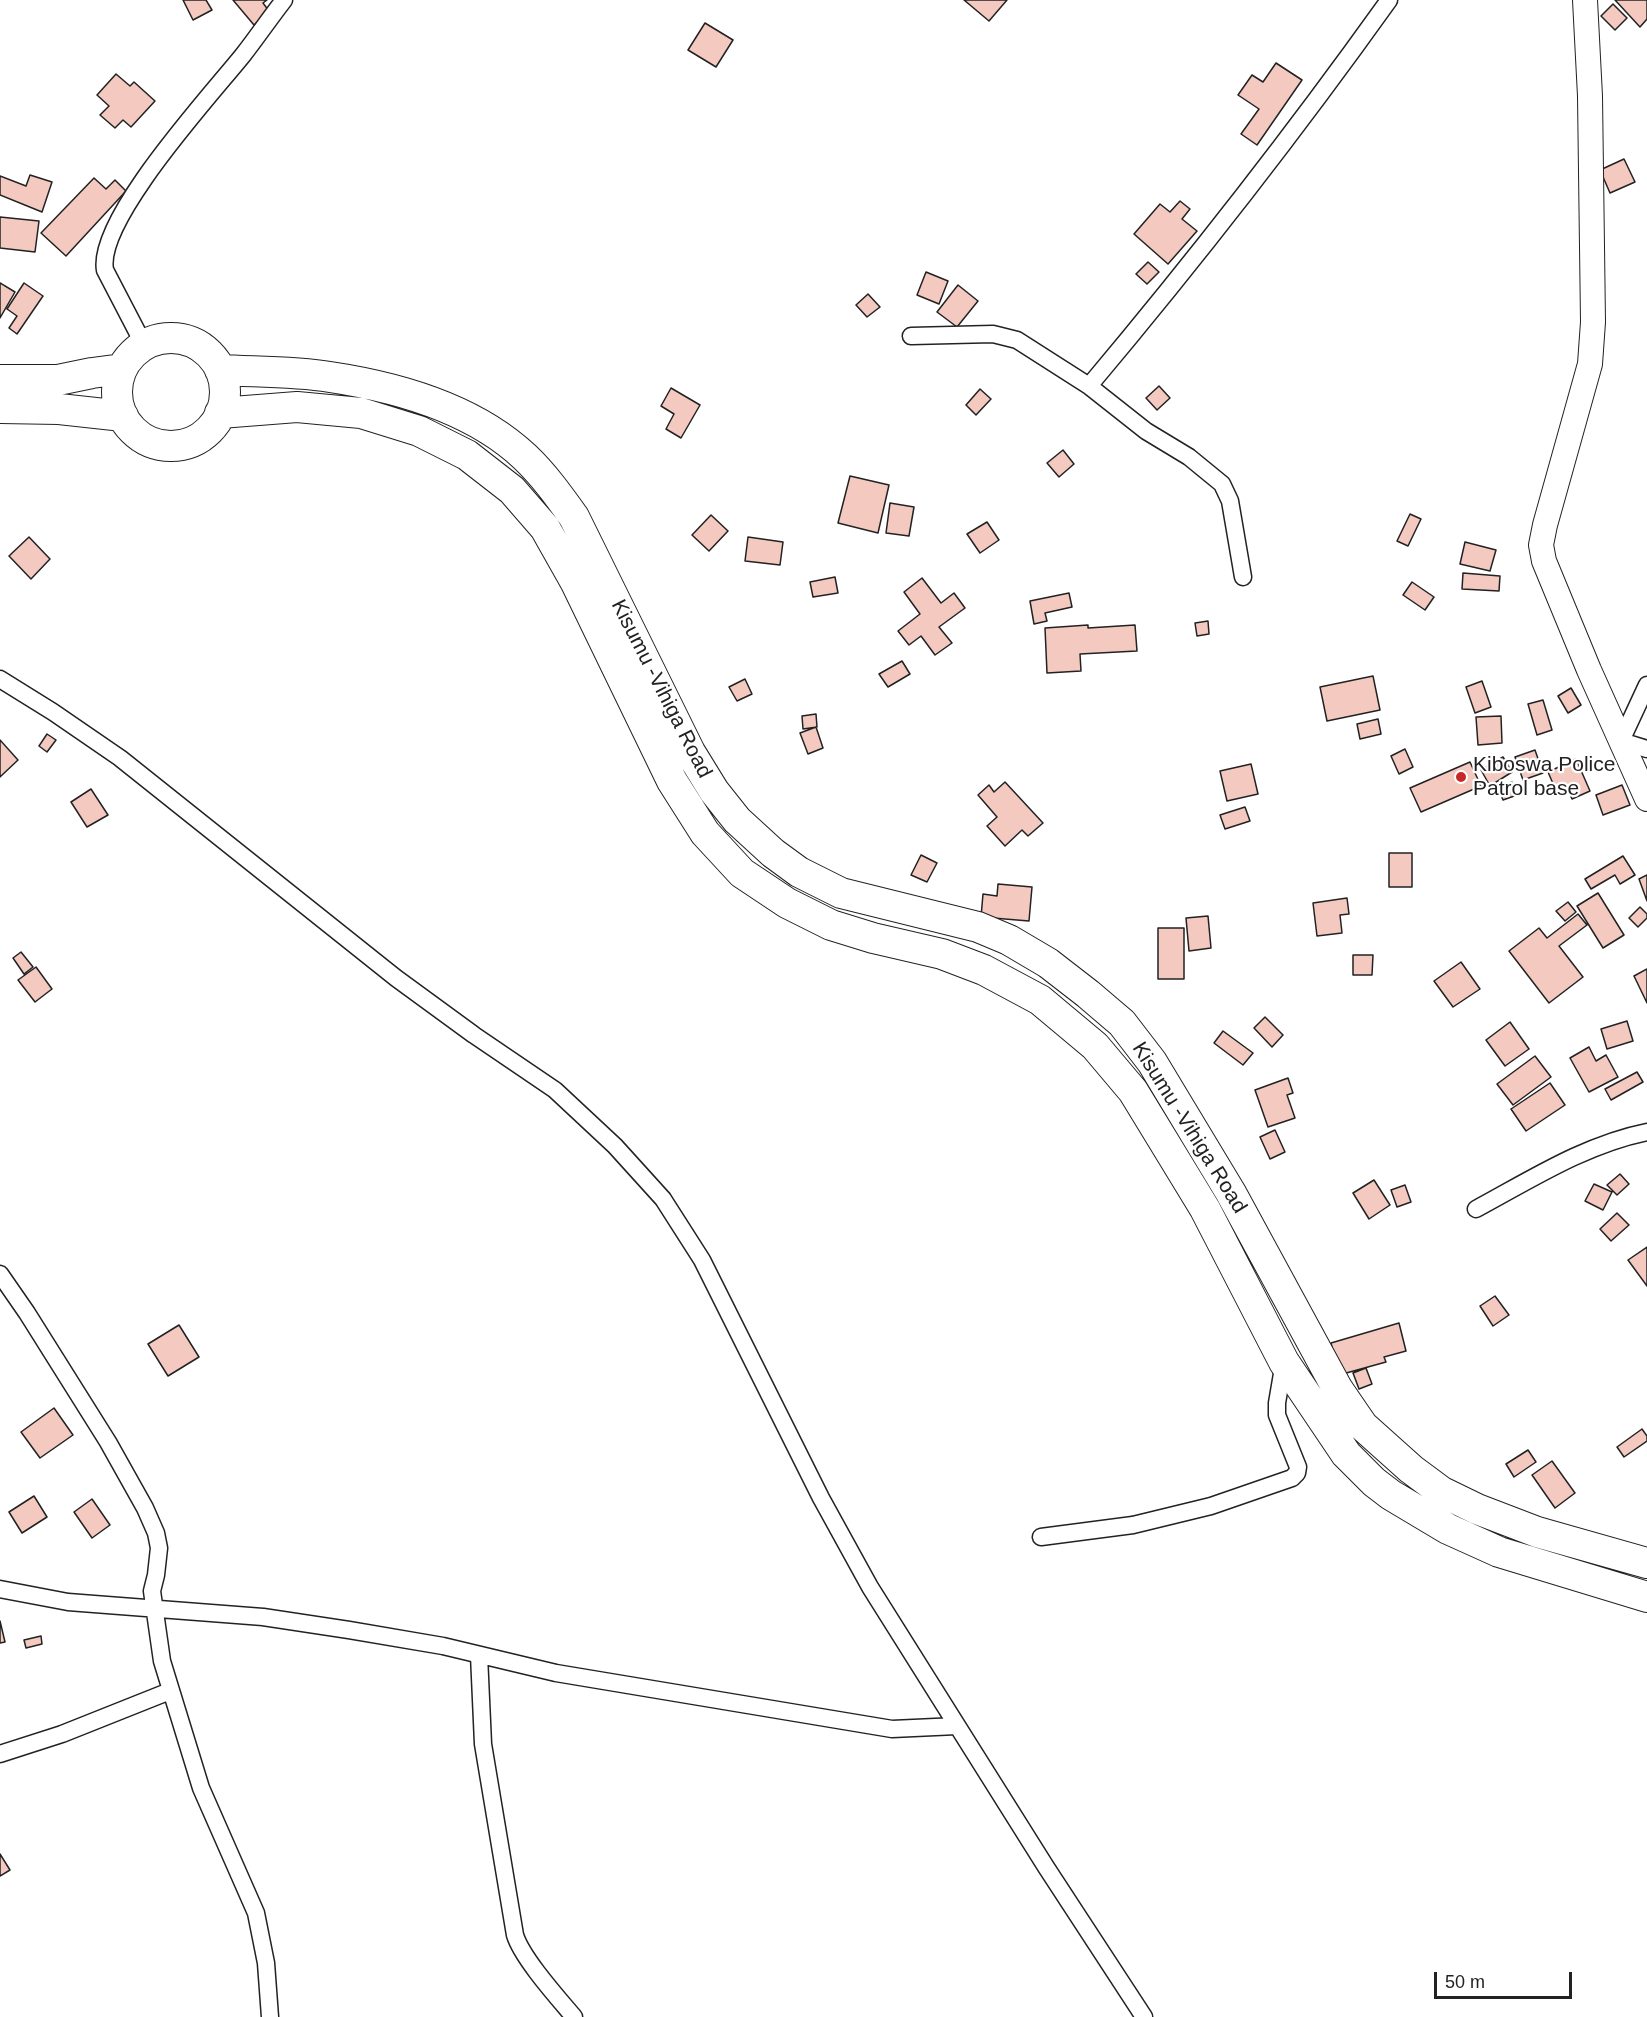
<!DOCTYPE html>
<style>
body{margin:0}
#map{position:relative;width:1647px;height:2017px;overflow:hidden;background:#fff;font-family:Arial,sans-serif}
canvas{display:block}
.scale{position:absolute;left:1434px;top:1972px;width:138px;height:27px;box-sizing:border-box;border:3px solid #222;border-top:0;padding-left:8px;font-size:18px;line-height:21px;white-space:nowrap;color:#222;-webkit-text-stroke:4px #fff;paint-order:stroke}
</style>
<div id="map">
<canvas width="1647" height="2017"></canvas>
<div class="scale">50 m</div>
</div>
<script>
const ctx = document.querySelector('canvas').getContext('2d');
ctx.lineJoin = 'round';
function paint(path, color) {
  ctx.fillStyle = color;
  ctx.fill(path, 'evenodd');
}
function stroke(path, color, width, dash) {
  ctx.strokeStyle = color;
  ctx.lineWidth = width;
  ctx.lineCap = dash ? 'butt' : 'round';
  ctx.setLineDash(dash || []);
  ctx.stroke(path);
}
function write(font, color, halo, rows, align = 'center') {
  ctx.font = font + ' Arial,sans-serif';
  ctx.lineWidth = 4.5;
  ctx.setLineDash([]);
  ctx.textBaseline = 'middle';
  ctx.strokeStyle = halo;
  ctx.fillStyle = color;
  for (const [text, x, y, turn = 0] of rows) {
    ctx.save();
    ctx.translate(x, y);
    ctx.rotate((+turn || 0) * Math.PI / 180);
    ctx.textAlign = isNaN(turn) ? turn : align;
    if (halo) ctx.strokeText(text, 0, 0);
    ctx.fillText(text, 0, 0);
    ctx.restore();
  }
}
const building = new Path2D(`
 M183 0H206L212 10 193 20Z
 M233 0H267L263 3 269 11 254 25Z
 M964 0H1007L989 21Z
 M1615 0H1647V19L1640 27Z
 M1613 4 1627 18 1615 30 1601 16Z
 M705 23 733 40 716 67 688 50Z
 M1276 63 1302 80 1257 145 1241 134 1259 109 1238 95 1252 75 1263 82Z
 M116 74 130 86 134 82 155 101 131 127 123 120 115 128 100 115 109 106 97 95Z
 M1624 159 1635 182 1610 193 1600 170Z
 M30 175 52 182 42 212 0 195V176L26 186Z
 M94 178 106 189 115 180 126 191 66 256 41 233Z
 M1180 201 1190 209 1182 219 1197 231 1168 264 1134 234 1160 204 1170 212Z
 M0 217 39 221 35 252 0 248Z
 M1148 262 1159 272 1147 284 1136 274Z
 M926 272 948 281 939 304 917 295Z
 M0 283 15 292 0 318Z
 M24 283 43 296 17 334 9 328 17 316 7 309Z
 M958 285 978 301 957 327 937 312Z
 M868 294 880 307 867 317 856 305Z
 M1159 386 1170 398 1157 410 1146 398Z
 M671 388 700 405 681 438 666 429 674 414 661 406Z
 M980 389 991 399 976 415 966 405Z
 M1063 450 1074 464 1059 477 1047 463Z
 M850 476 889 485 878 533 838 523Z
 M890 503 914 507 909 536 886 533Z
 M1410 514 1421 519 1408 546 1397 541Z
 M711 515 728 531 709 551 692 535Z
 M987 522 999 540 980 553 967 534Z
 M29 537 50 559 31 579 9 556Z
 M748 537 783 542 780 565 745 561Z
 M1465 542 1496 550 1490 571 1460 564Z
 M1463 573 1500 576 1499 591 1462 589Z
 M835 577 838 593 813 597 810 582Z
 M922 578 941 603 954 593 965 608 939 627 952 643 935 655 921 636 909 645 898 631 920 614 904 592Z
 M1412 582 1434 597 1425 610 1403 595Z
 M1069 593 1072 607 1045 613 1047 621 1034 624 1030 601Z
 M1208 621 1209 634 1197 636 1195 623Z
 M1088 625V628L1135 625 1137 651 1080 654 1081 671 1047 673 1045 628Z
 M902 661 910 674 888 687 879 674Z
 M1373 676 1380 710 1327 721 1320 687Z
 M745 679 752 694 737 701 729 687Z
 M1482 681 1491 707 1475 713 1466 687Z
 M1571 688 1581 705 1568 713 1558 696Z
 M1543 700 1552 730 1537 735 1528 704Z
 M816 714 817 727 803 729 802 716Z
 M1501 716 1502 743 1478 745 1476 717Z
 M1378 719 1381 734 1360 739 1357 724Z
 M816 727 823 748 808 754 800 733Z
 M47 734 56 740 47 752 39 746Z
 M0 740 18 760 0 777Z
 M1405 749 1413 767 1399 774 1391 756Z
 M1535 750 1543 773 1523 780 1515 757Z
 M1503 757 1512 772 1490 786 1481 770Z
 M1576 759 1590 791 1572 799 1567 788 1557 793 1548 772Z
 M1470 762 1481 786 1421 812 1410 788Z
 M1251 764 1258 794 1227 801 1220 771Z
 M1005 782 1043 823 1028 836 1022 830 1005 846 987 826 997 817 978 795 989 785 994 792Z
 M1512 782 1517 795 1503 800 1498 787Z
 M1622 785 1630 805 1603 815 1596 795Z
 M91 789 108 815 87 827 71 802Z
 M1245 807 1250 821 1225 829 1220 815Z
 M1389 853H1412V887H1389Z
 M921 855 937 863 927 882 911 875Z
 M1623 856 1635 875 1620 884 1615 875 1591 889 1585 879Z
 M1647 875V901L1639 879Z
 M998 884 1032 887 1029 921 981 917 983 894 997 896Z
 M1598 893 1624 935 1603 948 1577 906Z
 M1347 898 1349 914 1340 915 1342 933 1317 936 1313 903Z
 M1568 902 1576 912 1565 921 1556 911Z
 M1640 907 1647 914V918L1638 927 1629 918Z
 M1578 914 1587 925 1559 946 1583 977 1549 1003 1509 951 1539 928 1547 938Z
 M1208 916 1211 948 1189 951 1186 918Z
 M1158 928H1184V979H1158Z
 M21 952 33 967 24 974 13 958Z
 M1353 955H1373L1372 975H1353Z
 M1461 962 1480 989 1453 1007 1434 981Z
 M36 967 52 989 35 1002 18 980Z
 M1647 969V1003L1634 976Z
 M1265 1017 1283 1035 1272 1047 1254 1028Z
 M1627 1021 1633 1041 1607 1049 1601 1029Z
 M1510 1022 1529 1049 1505 1066 1486 1040Z
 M1223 1031 1253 1053 1243 1065 1214 1043Z
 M1589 1047 1596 1061 1606 1055 1618 1077 1589 1092 1570 1058Z
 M1535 1056 1551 1077 1513 1105 1497 1084Z
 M1637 1072 1643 1082 1611 1100 1605 1089Z
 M1288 1078 1293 1093 1287 1095 1295 1118 1268 1127 1255 1090Z
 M1550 1083 1565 1105 1526 1131 1511 1109Z
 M1275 1130 1285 1152 1270 1159 1260 1137Z
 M1620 1174 1629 1184 1617 1195 1607 1185Z
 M1374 1180 1390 1205 1369 1219 1353 1193Z
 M1594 1184 1612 1192 1603 1210 1585 1201Z
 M1405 1185 1411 1202 1397 1207 1391 1190Z
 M1617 1213 1629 1225 1611 1241 1600 1229Z
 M1647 1247V1286L1628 1260Z
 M1495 1296 1509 1315 1493 1326 1480 1306Z
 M1399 1323 1406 1351 1384 1357 1386 1362 1339 1375 1331 1343Z
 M179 1325 199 1357 168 1376 148 1344Z
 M1366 1368 1372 1384 1359 1389 1353 1373Z
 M54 1408 73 1435 40 1458 21 1432Z
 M1642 1429 1647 1436V1441L1624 1457 1617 1447Z
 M1528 1450 1536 1462 1514 1477 1506 1464Z
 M1552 1461 1575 1493 1555 1508 1532 1475Z
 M34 1496 47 1517 22 1533 9 1512Z
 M92 1499 110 1525 92 1538 74 1512Z
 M0 1621 5 1642 0 1643Z
 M41 1636 42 1644 26 1648 24 1640Z
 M0 1854 10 1870 0 1876Z`);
const street = new Path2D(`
 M911 336 993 334 1017 340 1089 386
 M144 345 105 270C96 220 210 96 243 55 257 37 270 18 284 0
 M1243 577 1230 501 1222 484 1189 457 1146 431 1089 386C1194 261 1294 133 1389 0
 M0 679 53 712 120 758 396 978 474 1035 555 1090 615 1146 663 1199 702 1260 821 1498 870 1587 1046 1867 1144 2017
 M1647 685 1621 741 1647 749
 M1476 1209C1530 1180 1586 1144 1647 1132
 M0 1274 27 1313 108 1442 145 1508 156 1533 159 1548 156 1575 152 1591 162 1661 201 1788 256 1913 266 1963 270 2017
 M1041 1537 1133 1525 1211 1506 1292 1478 1297 1473 1298 1467 1277 1415V1403L1284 1362
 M0 1589 68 1602 263 1617 349 1630 443 1646 556 1673 892 1729 957 1726
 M479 1655 483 1744 515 1935C522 1958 558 1998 574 2017
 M0 1754 62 1734 170 1691`);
const secondary = new Path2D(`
 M1585 0 1590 96 1593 322 1590 364 1545 525 1541 545 1544 561 1589 670 1647 799`);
const highway = new Path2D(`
 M117 392a54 54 0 1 1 108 0a54 54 0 1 1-108 0Z
 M220 370C256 372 294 371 330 377 397 387 474 409 525 457 544 475 559 496 574 517L690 752 714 791 737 820 773 853 799 872 841 893 978 927 1009 940 1048 963 1088 994 1122 1023 1152 1062 1231 1193 1337 1388 1363 1426 1411 1469 1442 1492 1477 1509 1537 1532 1647 1563
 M0 380H58L92 373 122 369
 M0 408 59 409 123 416
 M220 413 297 407 361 413 419 431 467 455 512 490 545 528 576 583 672 781 705 833 742 873 787 903 831 925 873 938 942 954 984 970 1040 1000 1095 1046 1133 1091 1205 1209 1284 1362 1346 1454 1374 1482 1391 1495 1448 1529 1499 1552 1647 1597`);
const markers = [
 [1461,777,6,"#c62828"]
];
const streetNames = [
 ["Kisumu -Vihiga Road",661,689,63],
 ["Kisumu -Vihiga Road",1189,1128,58]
];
const poiNames = [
 ["Kiboswa Police",1473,765],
 ["Patrol base",1473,789]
];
paint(building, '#f3c9c0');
stroke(building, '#222', 1.5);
stroke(street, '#222', 19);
stroke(secondary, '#222', 26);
stroke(highway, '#222', 32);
stroke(street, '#fff', 16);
stroke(secondary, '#fff', 24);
stroke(highway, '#fff', 30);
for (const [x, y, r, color] of markers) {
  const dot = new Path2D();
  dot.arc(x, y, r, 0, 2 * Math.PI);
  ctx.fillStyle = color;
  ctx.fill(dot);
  stroke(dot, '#fff', 2);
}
write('21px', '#222', '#fff', streetNames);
write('21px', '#222', '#fff', poiNames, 'left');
</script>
